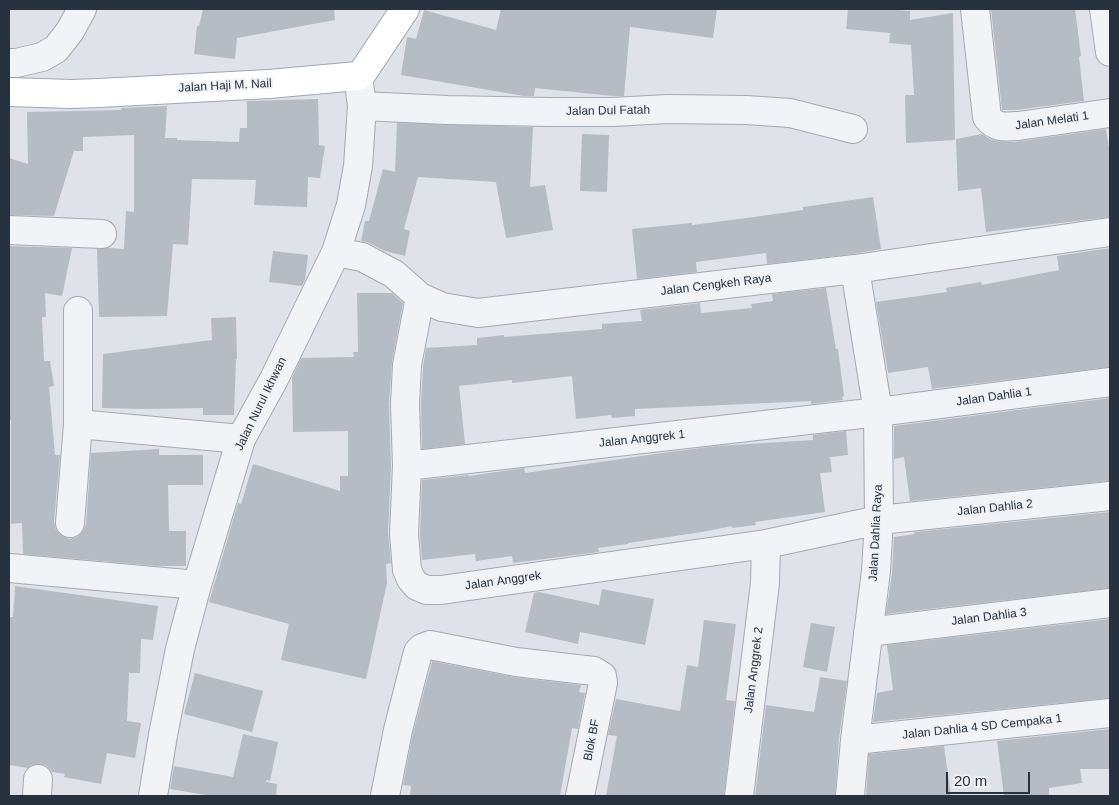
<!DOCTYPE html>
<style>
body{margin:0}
#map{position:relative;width:1119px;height:805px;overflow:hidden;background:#dfe2e8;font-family:Arial,sans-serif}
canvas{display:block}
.frame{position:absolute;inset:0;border:10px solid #28313e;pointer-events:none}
.scale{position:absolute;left:946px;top:772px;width:84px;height:22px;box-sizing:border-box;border:2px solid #28313e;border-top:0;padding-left:6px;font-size:15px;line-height:18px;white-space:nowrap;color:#28313e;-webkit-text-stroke:4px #eef1f5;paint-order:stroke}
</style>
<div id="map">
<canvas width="1119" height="805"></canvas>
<div class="frame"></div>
<div class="scale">20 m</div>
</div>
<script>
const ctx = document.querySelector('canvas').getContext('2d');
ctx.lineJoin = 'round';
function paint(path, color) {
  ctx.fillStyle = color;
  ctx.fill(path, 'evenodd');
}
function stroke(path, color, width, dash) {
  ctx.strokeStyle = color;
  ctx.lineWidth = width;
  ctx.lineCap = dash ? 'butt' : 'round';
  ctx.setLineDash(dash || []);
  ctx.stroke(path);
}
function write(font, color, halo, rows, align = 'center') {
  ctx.font = font + ' Arial,sans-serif';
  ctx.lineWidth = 4;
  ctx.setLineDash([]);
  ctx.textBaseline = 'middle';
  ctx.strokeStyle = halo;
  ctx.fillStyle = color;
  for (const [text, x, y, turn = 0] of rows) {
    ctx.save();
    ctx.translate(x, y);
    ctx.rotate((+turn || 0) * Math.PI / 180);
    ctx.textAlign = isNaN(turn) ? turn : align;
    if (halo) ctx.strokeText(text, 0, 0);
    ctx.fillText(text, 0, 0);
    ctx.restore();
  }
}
const building = new Path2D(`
 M203 9H334L335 20 237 38 235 59 194 54 197 26H199Z
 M501 9H717L713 38 630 27 624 96H613L535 88 534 96H524L401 75 407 37 416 39 424 10 496 30Z
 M848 9H882L910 11V20L953 13 955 140 906 143 905 95H914L911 45 889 43 890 33 846 29Z
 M991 9H1075L1081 56 1079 57 1084 101 1016 110H1002Z
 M318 99 319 145 325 146 320 178 308 177 307 207 254 205 256 180 192 179 188 245 173 244 167 316 99 317 97 249 108 248 124 249 126 211 134 212V135L83 137V151H74L54 216 9 215V158L28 164 27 112 121 110V108L167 106 165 138H177V140L239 142 240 128H247V101Z
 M397 123 533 127 530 187 545 185 553 230 506 238 496 182 418 177 404 229 410 231 405 256 385 251 369 243 361 241 365 221H369L383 169 395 172Z
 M1106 129 1110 154V217L986 232 981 188 958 191 956 139 982 134 990 139 996 141 1014 142Z
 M582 134 609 135 607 192 580 191Z
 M873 197 881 249 853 254 767 264 766 253 696 262 697 272 637 279 632 229 692 223V225L747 218 803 210V207Z
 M9 246 72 248 62 296 45 293 46 317H42L44 361H50L54 386 49 387 55 455H60L54 522 56 530 62 536 69 539 77 537 83 531 86 524 91 453 159 449V455H203V485H168L169 531H186V566H157L23 554 22 523 11 524V420H9Z
 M1110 248V367L932 389 928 367 888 373 876 302 947 292 946 288 981 282 982 285 1059 270 1057 256Z
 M273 251 308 255 305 280 302 286 269 282Z
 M826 288 836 349H838L844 396 842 397 843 400 811 404V401L635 409V416L612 418 611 415 576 419 572 376 512 383V380L459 386 465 444 422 449 421 404 423 367 426 348 477 345V338L504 335V337L602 329V324L642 321 640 310 700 303 701 313 752 308 751 304 773 301 772 294Z
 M357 293H392L403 303 392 362 389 403 391 466 388 533 391 563 386 564 387 583 366 679 281 660 289 624 209 602 238 503 241 504 253 464 340 491V476H348V431L293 432 292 378 301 358 354 357 353 352H358Z
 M236 317 237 359H236L234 415H203V408L144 409 102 408 103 354 212 340 211 318Z
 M1110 398V481L910 501 904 457 894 459V426Z
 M846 431 848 455 830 457 832 472 820 473 825 512 755 522 756 525 732 528V526L702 532 628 543V544L598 548 599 552 513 563 512 556 476 561 475 554 422 560 420 534 422 480 468 475 469 476 524 468 525 473 662 453 716 446 813 440V435Z
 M1110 512V588L886 614 892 573 894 537 915 534 914 532Z
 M15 586 158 606 153 640 141 639 140 673H129L127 721 141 723 135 758 107 753 101 784 64 777 65 774 52 772 47 766 39 764 31 765 28 768 9 765V617H13Z
 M602 589 654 599 645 645 580 632 578 644 525 632 534 593 539 592 599 605Z
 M1110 619V698L873 722 877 693 893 690 887 645Z
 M704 620 736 624 726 700 735 701 724 796H606L617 736 608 735 616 699 680 711 687 665 698 667Z
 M811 623 835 627 827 672 803 667Z
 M432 661 513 677 581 685 579 692 585 693 578 729 572 728 560 796H410L411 786 403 785 413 733Z
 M195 673 263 691 252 732 184 714Z
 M820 677 847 681 839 739 835 796H755L766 705 814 712Z
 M1110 729V769H1080L1082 783 1049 788V796H1004L997 741Z
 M243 734 278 742 270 781 266 780V782L277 784 276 796H212L170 789 174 766 233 777Z
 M944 746 951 796H866L869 754Z`);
const minor = new Path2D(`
 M975 9 987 117C995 128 1005 127 1018 126L1110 113
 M1104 9 1110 52
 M9 63H16L42 57 56 49 70 31 82 9
 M362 106 447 110 550 112H612L668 109 746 110 790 113 853 129
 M9 230 102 234
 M336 252 362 257 394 274 420 297 442 307 478 313 855 269 1110 232
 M420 297 407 365 405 404 407 466 404 534 407 570 411 579 417 586 427 590H441L766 544 879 520 1110 496
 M78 424 241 439
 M407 466 878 412 1110 382
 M70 523 78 424V311
 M9 568 197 585
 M868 632 1110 603
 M855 740 1110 713
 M37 796 38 779
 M153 796 163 735 180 649 197 585 241 439 274 379 336 252 351 205 358 166 362 106 358 76
 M385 796 398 730 418 652 422 648 430 645 516 662 594 671 602 676 603 683 580 796
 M739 796 765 583 766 544
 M850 796 855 740 876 571 879 520 878 412 855 269`);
const major = new Path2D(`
 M9 92 71 94 99 93 269 84 358 76 363 72 405 9`);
const streetNames = [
 ["Jalan Haji M. Nail",225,86,-3],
 ["Jalan Dul Fatah",608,111,-1],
 ["Jalan Melati 1",1052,121,-8],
 ["Jalan Cengkeh Raya",716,285,-7],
 ["Jalan Dahlia 1",994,397,-8],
 ["Jalan Nurul Ikhwan",261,404,-64],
 ["Jalan Anggrek 1",642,439,-6],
 ["Jalan Dahlia 2",995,508,-6],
 ["Jalan Dahlia Raya",876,533,-87],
 ["Jalan Anggrek",503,581,-8],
 ["Jalan Dahlia 3",989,617,-7],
 ["Jalan Anggrek 2",754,670,-83],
 ["Jalan Dahlia 4 SD Cempaka 1",982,727,-6],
 ["Blok BF",592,740,-79]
];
paint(building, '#b6bcc4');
stroke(minor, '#a4a9b2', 30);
stroke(major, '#9ea7b3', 30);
stroke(minor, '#f1f3f6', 28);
stroke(major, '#fff', 28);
write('12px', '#28313e', '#eef1f5', streetNames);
</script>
